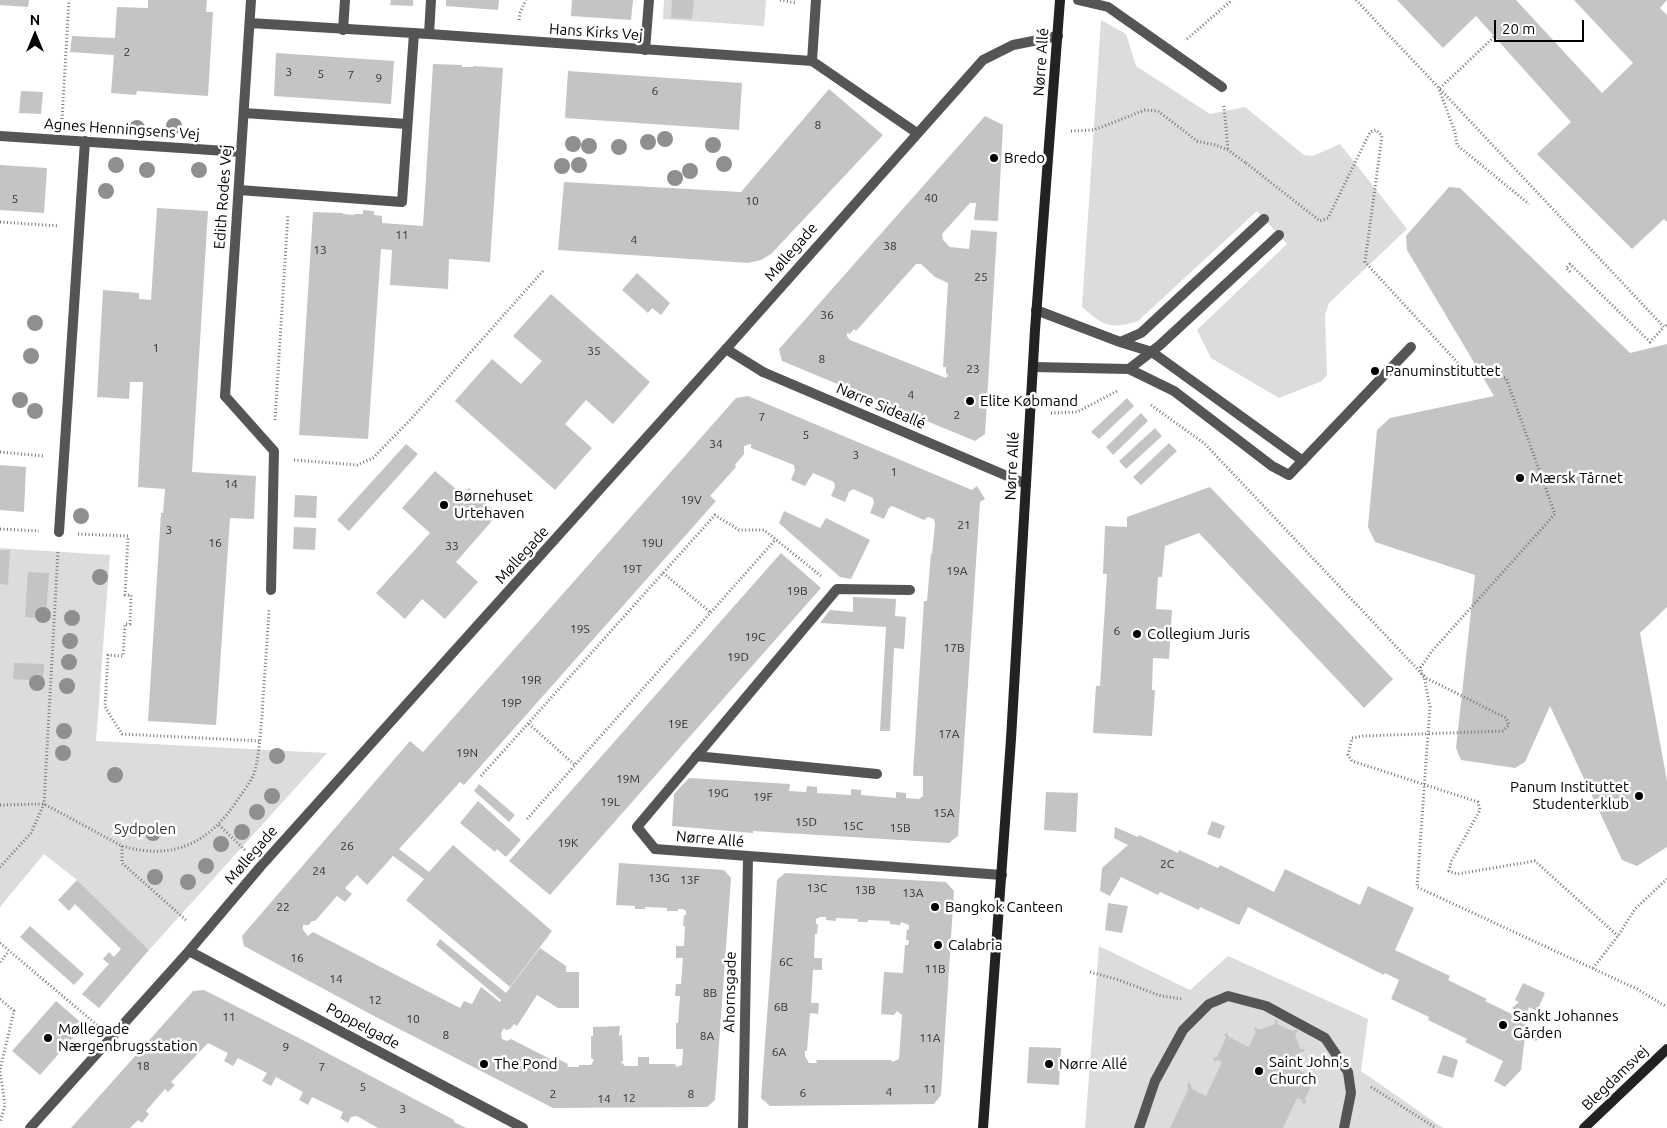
<!DOCTYPE html>
<meta charset="utf-8">
<style>
body{margin:0}
#map{position:relative;width:1667px;height:1128px;overflow:hidden;background:#fff;font-family:Ubuntu,sans-serif}
canvas{display:block}
.north{position:absolute;left:10px;top:10px;width:50px;height:50px;-webkit-text-stroke:4px #fff;paint-order:stroke;rotate:0deg;font-size:14px;font-weight:700;line-height:20px;text-align:center;color:#000}
.north::after{content:'';display:block;margin:auto;width:18px;height:22px;background:#000;clip-path:polygon(50% 0,100% 100%,50% 72%,0 100%)}
.scale{position:absolute;left:1494px;top:20px;width:90px;height:22px;box-sizing:border-box;border:2px solid #000;border-top:0;padding-left:6px;font-size:15px;line-height:18px;white-space:nowrap;color:#000;-webkit-text-stroke:4px #fff;paint-order:stroke}
</style>
<div id="map">
<canvas width="1667" height="1128"></canvas>
<div class="north">N</div>
<div class="scale">20 m</div>
</div>
<script>
const ctx = document.querySelector('canvas').getContext('2d');
ctx.lineJoin = 'round';
function paint(path, color) {
  ctx.fillStyle = color;
  ctx.fill(path, 'evenodd');
}
function stroke(path, color, width, dash) {
  ctx.strokeStyle = color;
  ctx.lineWidth = width;
  ctx.lineCap = dash ? 'butt' : 'round';
  ctx.setLineDash(dash || []);
  ctx.stroke(path);
}
function write(font, color, halo, rows, align = 'center') {
  ctx.font = font + ' Ubuntu,sans-serif';
  ctx.lineWidth = 5;
  ctx.setLineDash([]);
  ctx.textBaseline = 'middle';
  ctx.strokeStyle = halo;
  ctx.fillStyle = color;
  for (const [text, x, y, turn = 0] of rows) {
    ctx.save();
    ctx.translate(x, y);
    ctx.rotate((+turn || 0) * Math.PI / 180);
    ctx.textAlign = isNaN(turn) ? turn : align;
    if (halo) ctx.strokeText(text, 0, 0);
    ctx.fillText(text, 0, 0);
    ctx.restore();
  }
}
const green = new Path2D(`
 M664 0H766L764 26 663 19Z
 M1101 20 1126 34 1136 66 1210 114 1245 107 1304 155 1313 156 1340 144 1407 229 1329 303 1325 315 1327 375 1322 381 1279 398 1211 358 1197 330 1287 244 1257 211 1138 321C1110 330 1104 326 1082 307Z
 M0 548 110 555 96 741 327 753 149 950 77 880 44 854 0 907Z
 M1099 946 1190 990 1228 956 1368 1019 1361 1071 1443 1128H1085Z`);
const building = new Path2D(`
 M0 0H29L28 7 0 5Z
 M148 0H207L206 12H213L208 96 137 91 136 95 111 93 114 55 70 52 72 36 115 38 117 7 148 8Z
 M391 0H413V6L390 5Z
 M446 0H499L498 10 446 6Z
 M572 0H633L631 20 571 16Z
 M672 0H694L692 19 671 18Z
 M1397 0H1516L1602 93 1633 63 1574 0H1667L1660 8 1667 15V222L1664 219 1632 249 1537 154 1571 122 1476 16 1443 48Z
 M276 53 394 61 391 104 274 96Z
 M433 64 462 65V67H473V66L503 68 490 262 449 259 448 289 390 285 392 250 381 249 368 439 299 435 313 212 343 213V214L354 215V214H363V210L374 211V215L382 216V223L423 226Z
 M568 71 742 83 739 130 565 118Z
 M829 89 883 135 771 254 761 260 748 263 558 250 564 182 741 192Z
 M21 91 43 92 41 114 19 113Z
 M985 116 1003 125 998 221 974 220 976 203H970L942 234 943 240 950 247 969 249 971 230 997 232 985 434 975 441 782 361 779 349ZM916 264H921L935 277 948 283 943 367H946V373L948 375 946 378 850 340 847 336V333L850 334 854 329 856 331Z
 M0 165 47 168 44 213 0 210Z
 M1449 187 1460 188 1630 353 1667 344V607L1640 633 1667 781V847L1637 866 1622 860 1550 706 1525 762 1515 768 1461 760 1456 748 1475 575 1375 542 1368 527 1377 430 1390 418 1494 396 1407 250 1406 236Z
 M157 208 208 211 192 472 256 476 254 519 230 518 216 725 148 721 161 513H163L165 489 138 487 143 382H130L129 399 97 397 103 290 139 293V299L151 300Z
 M637 273 670 303 661 315 652 308 648 313 622 290Z
 M551 294 650 382 613 424 586 400 565 424 592 448 555 490 455 401 492 359 521 384 542 361 513 336Z
 M748 396 972 490 977 486 985 499 980 502 958 836 949 843 786 833 753 831V833L672 826 674 794 689 778 790 784 789 791 806 792 807 786 817 787V793L851 795V789L861 790V795L896 798V792L906 793V798L919 799 923 796V776H914L913 774 924 601H927L931 554H932L935 524 934 519 928 517 924 520 892 506 889 508 884 519 870 513 874 503 873 498 853 489 849 492 845 502 831 496 835 487 834 482 813 473 805 486 791 480 795 470 794 465 751 448V444L744 446V454L735 465 736 467 710 496 716 501 464 785 460 782 399 849 429 872 453 845 552 931 510 987 406 900 424 879 393 856 367 885 357 875 345 888 352 894 345 902 337 896 315 921H312L309 925H303V930L308 936 313 932 460 1008 464 1001 472 1004 481 987 500 1002 501 1000 436 945 440 939 506 993 540 948 566 966V972H579V1008H558L537 995 517 1026 514 1024 510 1029 506 1030 504 1028 501 1033 502 1039 507 1041 511 1039 556 1062 558 1059 568 1064 567 1066 569 1067H579V1065H591L594 1060 591 1058V1036H593V1027L620 1026 619 1036 622 1035 623 1061 621 1062 625 1066H638V1057H649V1064H675L677 1067 682 1065 683 1049H676V1023H678L680 996H675L676 984H681L683 958H676V946H684L685 926H683L684 915H686V911L683 909H678V911H667V908L645 907V909H635V906L616 905 619 863 724 870 731 878 715 1100 707 1107 553 1108 374 1016 244 946 242 936 410 741 423 752 736 398Z
 M1127 398 1134 406 1099 439 1091 432Z
 M1141 413 1148 421 1113 455 1106 447Z
 M1155 428 1162 436 1126 469 1119 461Z
 M1169 443 1177 451 1141 485 1133 477Z
 M406 444 418 454 349 531 337 520Z
 M0 465 26 467 24 512 0 510Z
 M435 471 463 495 469 488 498 514 456 562 478 582 445 619 422 599 405 619 376 593 430 533 402 508Z
 M1210 487 1393 679 1364 708 1199 533 1165 546 1162 577H1158L1156 609 1172 610 1169 659 1153 658 1152 690H1155L1152 736 1093 733 1096 686H1100L1107 574H1103L1105 526 1127 527V517Z
 M295 495 317 496 316 518 294 517Z
 M784 511 820 528 826 518 870 540 851 579 840 577 779 523Z
 M294 527 316 528 315 550 293 549Z
 M0 550H10L8 585 0 584Z
 M781 553 821 588 550 895 509 861Z
 M28 572 49 573 46 618 25 617Z
 M853 597 896 599 895 616 906 617 904 649 894 648 890 731H880L886 627 820 623 830 610 853 612Z
 M14 663 44 664 43 681 13 679Z
 M479 784 515 815 509 822 474 791Z
 M1046 792 1078 793 1076 832 1044 830Z
 M478 801 521 840 506 857 497 849 495 852 460 823Z
 M1212 821 1225 826 1220 839 1207 834Z
 M1115 827 1138 837 1139 835 1178 853 1179 850 1218 868 1220 865 1274 892 1285 869 1360 905 1368 886 1414 908 1395 950 1450 976 1448 980 1487 999 1485 1001 1524 1020 1522 1023 1543 1034 1536 1041 1525 1036 1521 1070 1505 1087 1494 1081 1503 1061 1465 1042 1467 1039 1428 1020 1429 1017 1391 999 1399 980 1385 973 1384 975 1248 907 1239 925 1200 907 1199 910 1160 892 1158 895 1121 877 1110 896 1100 891 1102 868 1128 845 1114 838Z
 M785 873 946 882 954 891 941 1095 934 1104 770 1106 761 1098 777 880ZM820 917H826V920L836 921V918L858 919V922H868V920L890 921V924L900 925 901 922 909 925V930L907 929 906 940H909L908 945H905L903 973 884 972 881 1014 894 1015 897 1011 902 1015 899 1059 892 1062 891 1060H816L817 1063H809L805 1056V1051H807L810 1013 818 1014 819 1003H811L813 970H822V958H814L815 934H817L818 924H816V919Z
 M77 880 149 950 99 1008 82 994 109 964 103 959 109 952 114 957 121 949 75 904 69 911 58 900Z
 M1108 903 1128 906 1122 933 1105 930Z
 M30 926 84 974 74 985 20 937Z
 M1523 983 1545 993 1537 1011 1529 1007 1526 1015 1512 1008 1519 1002 1515 1000Z
 M204 990 297 1037 454 1120V1122L466 1128H378L357 1116 351 1117 348 1123 340 1118 343 1112 312 1097 308 1105 299 1100 303 1092 276 1077 271 1086 262 1081 267 1073 238 1058 233 1066 224 1061 228 1053 208 1043 171 1082 175 1085 168 1092 165 1089 146 1111 149 1114 142 1123 138 1120 130 1128H71L193 991Z
 M56 1001 84 1025 40 1075 12 1051Z
 M1275 1020H1278L1277 1024 1293 1031 1296 1029 1298 1031 1295 1034 1300 1049H1305L1304 1052H1300L1293 1067 1313 1077 1317 1075 1318 1078 1314 1080 1305 1099 1306 1103 1303 1104 1302 1100 1297 1098 1283 1128H1170L1188 1090 1187 1084 1190 1083 1192 1089 1206 1096 1222 1062 1218 1060 1214 1061 1213 1058 1217 1057 1226 1038 1224 1034 1227 1033 1229 1037 1249 1047 1256 1032 1254 1028 1256 1027 1258 1030 1275 1024Z
 M1029 1047 1061 1048 1059 1085 1027 1083Z
 M1443 1055 1458 1060 1453 1078 1437 1073Z`);
const path = new Path2D(`
 M780 0 796 3
 M1356 0 1664 327 1667 325
 M519 20 520 13 526 0
 M1494 37 1439 89 1455 132 1457 145 1529 204
 M1187 39 1232 0
 M1224 106 1228 150
 M62 119 69 0
 M1071 131 1094 130 1145 110 1158 111 1197 141 1215 145 1228 150 1246 163
 M0 222 59 226
 M1570 272 1566 268 1570 264 1650 342 1664 327
 M1151 405 1205 444 1424 676 1430 707 1417 887 1637 989 1667 1007
 M1051 413 1077 412 1119 390
 M275 420 288 214
 M0 452 44 456
 M294 460 357 465 373 458 411 419 543 271
 M0 529 39 531
 M78 534 128 536 125 595H131L130 624H125L123 656 108 655 105 707 122 734 260 741
 M663 573 710 612
 M529 724 575 765
 M481 776 715 515 739 530H764L821 576
 M0 805 44 804 122 846C173 861 210 843 238 799 243 792 249 784 253 776 259 762 260 733 262 716 264 681 267 645 269 610
 M527 819 776 539
 M219 825 246 851
 M122 846V863L187 921
 M0 867 31 833 44 804 58 551
 M0 943 97 1025
 M0 962 9 951
 M1593 968 1618 936 1635 909 1667 879
 M1090 972 1119 980 1161 996 1183 999
 M0 999 14 1011 0 1070 5 1105 0 1123
 M1371 1087 1436 1128`);
const lane = new Path2D(`
 M1078 0 1108 7 1222 87
 M343 30 345 0
 M429 34 431 0
 M645 50 649 0
 M244 113 407 124
 M0 136 241 152
 M239 190 402 202 414 33
 M1036 310 1120 342 1141 333 1264 219
 M1120 342 1152 352 1303 461
 M726 349 763 372
 M1033 367 1129 369 1160 345 1279 235
 M1129 369 1174 391 1272 466 1289 475 1411 347
 M225 396 274 451 271 590
 M59 532 85 141
 M696 756 877 774
 M655 849 637 827 837 589 910 590
 M1139 1128 1155 1081 1183 1030 1209 1004 1228 996 1266 1006 1325 1038 1348 1072 1351 1093 1344 1128`);
const street = new Path2D(`
 M250 23 429 34 812 61 917 133
 M812 61 816 0
 M763 372 1026 484
 M225 396 251 0
 M655 849 1002 875
 M189 951 523 1128
 M30 1128 189 951 261 866 726 349 983 60 1013 45 1058 36
 M743 1128 748 857`);
const secondary = new Path2D(`
 M983 1128 1011 739 1035 330 1060 0
 M1584 1128 1667 1049`);
const pathBridge = new Path2D(`
 M1246 163 1320 221 1328 218 1370 132 1376 130 1382 136 1365 262 1468 374 1506 378 1555 514 1432 651 1421 667 1422 676 1506 718 1509 725 1503 731 1363 736 1352 738 1348 755 1352 761 1478 802 1480 810 1451 862 1449 871 1457 874 1535 861 1618 936`);
const trees = [
 [174,126],
 [137,128],
 [665,139],
 [648,142],
 [573,144],
 [713,145],
 [589,146],
 [619,147],
 [724,164],
 [116,165],
 [579,165],
 [562,166],
 [147,170],
 [199,170],
 [690,171],
 [675,178],
 [106,191],
 [35,323],
 [31,356],
 [20,400],
 [35,411],
 [81,516],
 [100,577],
 [43,615],
 [72,618],
 [70,641],
 [69,662],
 [37,683],
 [67,686],
 [64,731],
 [63,753],
 [277,756],
 [115,775],
 [272,796],
 [257,812],
 [242,832],
 [153,833],
 [221,844],
 [206,866],
 [155,877],
 [188,882]
];
const markers = [
 [994,158,5,"#000"],
 [1375,371,5,"#000"],
 [970,401,5,"#000"],
 [1520,478,5,"#000"],
 [444,505,5,"#000"],
 [1137,634,5,"#000"],
 [1639,796,5,"#000"],
 [935,907,5,"#000"],
 [938,945,5,"#000"],
 [1503,1025,5,"#000"],
 [48,1038,5,"#000"],
 [484,1064,5,"#000"],
 [1049,1064,5,"#000"],
 [1259,1071,5,"#000"]
];
const numberNames = [
 ["2",127,52],
 ["3",289,72],
 ["5",321,74],
 ["7",351,75],
 ["9",379,78],
 ["6",655,91],
 ["8",818,125],
 ["40",931,198],
 ["5",15,199],
 ["10",752,201],
 ["11",402,235],
 ["4",634,240],
 ["38",890,246],
 ["13",320,250],
 ["25",981,277],
 ["36",827,315],
 ["1",156,348],
 ["35",594,351],
 ["8",822,359],
 ["23",973,369],
 ["4",911,395],
 ["2",957,415],
 ["7",762,417],
 ["5",806,435],
 ["34",716,444],
 ["3",856,455],
 ["1",894,472],
 ["14",231,484],
 ["19V",691,500],
 ["21",964,525],
 ["3",169,530],
 ["16",215,543],
 ["19U",652,543],
 ["33",452,546],
 ["19T",632,569],
 ["19A",957,571],
 ["19B",797,591],
 ["19S",580,629],
 ["6",1117,631],
 ["19C",755,637],
 ["17B",954,648],
 ["19D",738,657],
 ["19R",531,680],
 ["19P",511,703],
 ["19E",678,724],
 ["17A",949,734],
 ["19N",467,753],
 ["19M",628,779],
 ["19G",718,793],
 ["19F",763,797],
 ["19L",610,802],
 ["15A",944,813],
 ["15D",806,822],
 ["15C",853,826],
 ["15B",900,828],
 ["19K",568,843],
 ["26",347,846],
 ["2C",1167,864],
 ["24",319,871],
 ["13G",659,878],
 ["13F",690,880],
 ["13C",817,888],
 ["13B",865,890],
 ["13A",913,893],
 ["22",283,907],
 ["16",297,958],
 ["6C",786,962],
 ["11B",935,969],
 ["14",336,979],
 ["8B",710,993],
 ["12",375,1000],
 ["6B",781,1007],
 ["11",229,1017],
 ["10",413,1019],
 ["8",446,1035],
 ["8A",707,1036],
 ["11A",930,1038],
 ["9",286,1047],
 ["6A",779,1052],
 ["18",143,1066],
 ["7",322,1067],
 ["5",363,1087],
 ["11",930,1089],
 ["4",889,1092],
 ["6",803,1093],
 ["2",553,1094],
 ["8",691,1094],
 ["12",629,1098],
 ["14",604,1099],
 ["3",403,1109]
];
const streetNames = [
 ["Hans Kirks Vej",596,32,4],
 ["Nørre Allé",1041,62,-86],
 ["Agnes Henningsens Vej",122,129,4],
 ["Edith Rodes Vej",223,197,-86],
 ["Møllegade",791,252,-49],
 ["Nørre Sideallé",881,406,23],
 ["Nørre Allé",1012,466,-87],
 ["Møllegade",522,555,-48],
 ["Nørre Allé",710,839,5],
 ["Møllegade",251,855,-49],
 ["Ahornsgade",730,992,-89],
 ["Poppelgade",363,1026,28],
 ["Blegdamsvej",1615,1078,-44]
];
const poiNames = [
 ["Bredo",1004,158],
 ["Panuminstituttet",1385,371],
 ["Elite Købmand",980,401],
 ["Mærsk Tårnet",1530,478],
 ["Børnehuset",454,496],
 ["Urtehaven",454,513],
 ["Collegium Juris",1147,634],
 ["Panum Instituttet",1629,787,"right"],
 ["Studenterklub",1629,804,"right"],
 ["Bangkok Canteen",945,907],
 ["Calabria",948,945],
 ["Sankt Johannes",1513,1016],
 ["Gården",1513,1033],
 ["Møllegade",58,1029],
 ["Nærgenbrugsstation",58,1046],
 ["Saint John's",1269,1062],
 ["Church",1269,1079],
 ["The Pond",494,1064],
 ["Nørre Allé",1059,1064]
];
const parkNames = [
 ["Sydpolen",145,829]
];
paint(green, '#dcdcdc');
paint(building, '#c4c4c4');
stroke(path, '#777', 3, [1, 2.5]);
stroke(lane, '#555', 10);
stroke(street, '#555', 10);
stroke(secondary, '#222', 10);
stroke(pathBridge, '#777', 3, [1, 2.5]);
ctx.fillStyle = '#8f8f8f';
for (const [x, y] of trees) {
  ctx.beginPath();
  ctx.arc(x, y, 8, 0, 2 * Math.PI);
  ctx.fill();
}
for (const [x, y, r, color] of markers) {
  const dot = new Path2D();
  dot.arc(x, y, r, 0, 2 * Math.PI);
  ctx.fillStyle = color;
  ctx.fill(dot);
  stroke(dot, '#fff', 2);
}
write('12px', '#313131', null, numberNames);
write('15px', '#000', '#fff', streetNames);
write('15px', '#000', '#fff', poiNames, 'left');
write('15px', '#333', '#fff', parkNames);
</script>
